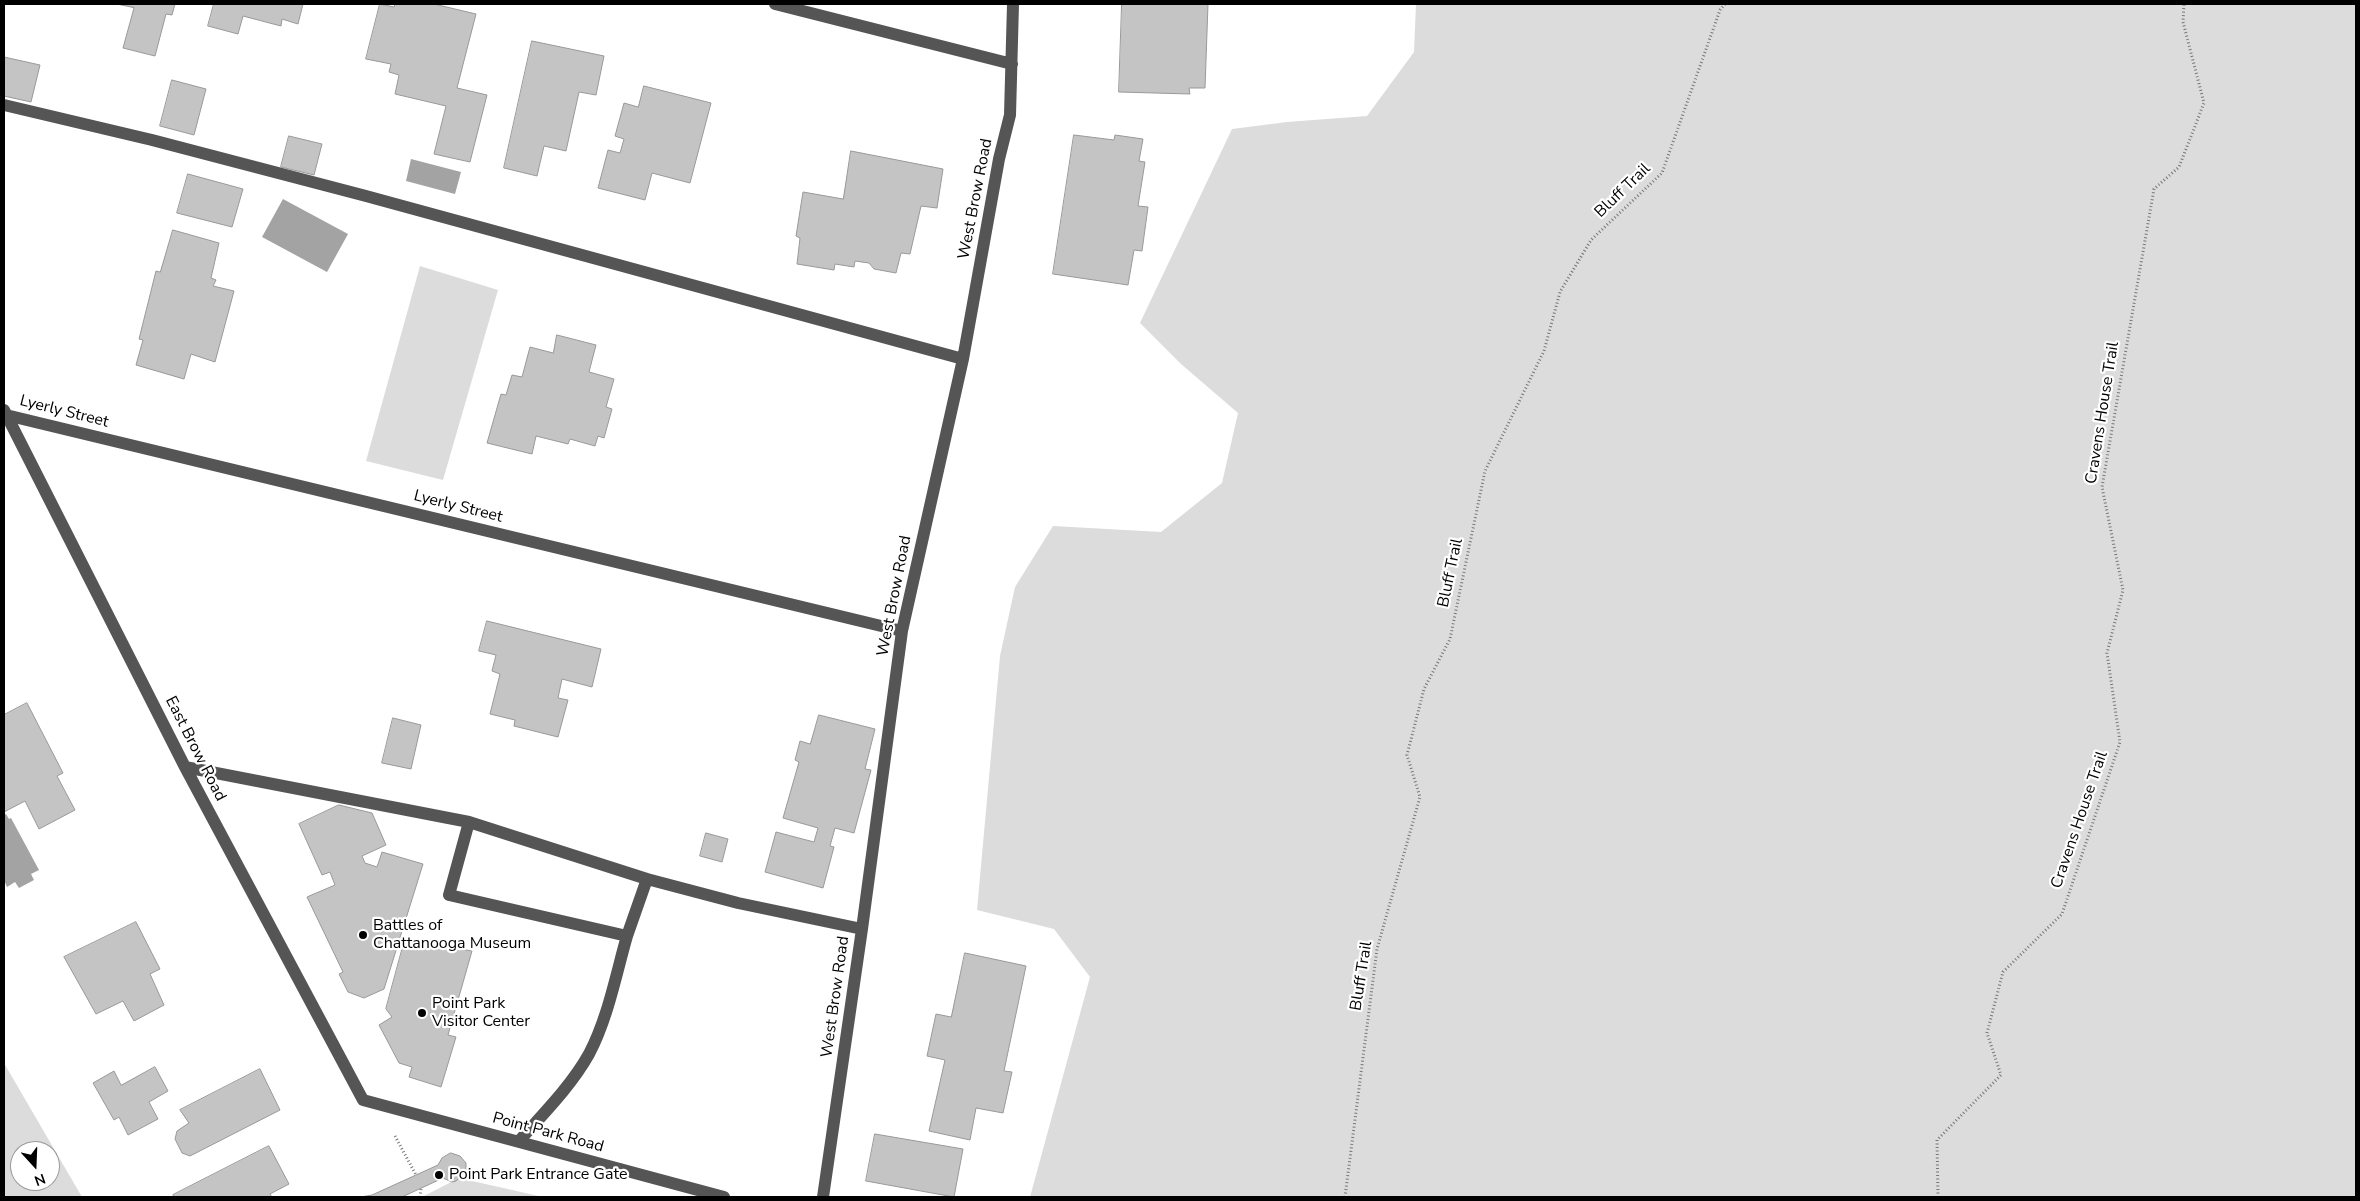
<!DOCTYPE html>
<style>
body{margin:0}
#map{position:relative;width:2360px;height:1201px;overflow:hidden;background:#fff;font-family:"Nunito Sans",sans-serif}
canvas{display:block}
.frame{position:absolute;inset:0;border:5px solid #000;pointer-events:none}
.north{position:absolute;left:10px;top:1141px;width:50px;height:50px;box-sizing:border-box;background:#fff;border:1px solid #999;border-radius:50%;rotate:160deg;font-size:14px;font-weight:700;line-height:20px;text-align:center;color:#000}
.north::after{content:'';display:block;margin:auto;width:18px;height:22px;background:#000;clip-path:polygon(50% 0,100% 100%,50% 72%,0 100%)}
</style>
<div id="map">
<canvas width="2360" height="1201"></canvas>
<div class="frame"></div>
<div class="north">N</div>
</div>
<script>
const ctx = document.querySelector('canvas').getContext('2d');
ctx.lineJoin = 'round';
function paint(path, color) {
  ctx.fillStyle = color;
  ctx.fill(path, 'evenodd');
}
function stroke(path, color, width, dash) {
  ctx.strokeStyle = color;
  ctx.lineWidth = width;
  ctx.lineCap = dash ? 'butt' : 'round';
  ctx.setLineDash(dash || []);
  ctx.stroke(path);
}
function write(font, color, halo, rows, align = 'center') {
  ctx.font = font + ' "Nunito Sans",sans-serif';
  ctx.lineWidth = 4.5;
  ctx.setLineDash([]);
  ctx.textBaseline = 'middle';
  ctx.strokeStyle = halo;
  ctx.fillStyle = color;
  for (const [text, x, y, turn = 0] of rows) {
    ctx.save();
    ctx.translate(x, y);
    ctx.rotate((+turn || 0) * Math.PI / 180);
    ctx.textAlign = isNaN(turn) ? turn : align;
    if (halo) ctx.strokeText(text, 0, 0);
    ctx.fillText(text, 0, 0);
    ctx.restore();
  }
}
const green = new Path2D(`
 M1416 4H2356V1197H1030L1090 977 1054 929 977 910 1000 656 1015 587 1053 526 1161 532 1222 483 1238 413 1181 364 1140 323 1232 129 1287 122 1367 116 1414 52Z
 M420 266 498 290 443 480 366 461Z
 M4 1063 82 1197H4ZM20 1151H50V1181H20Z
 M459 1178 543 1197H422Z`);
const water = new Path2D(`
 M411 159 461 172 455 194 406 181Z
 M283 199 348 234 327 272 262 237Z
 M6 814 9 819 11 818 39 870 31 874 34 880 19 888 15 882 7 887 4 880V815Z`);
const building = new Path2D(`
 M117 4H175L172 15 166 14 155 56 123 48 134 8Z
 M214 4H303L298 24 282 19 281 26 243 16 238 34 208 26Z
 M380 4 394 7 395 4H434L476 14 457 88 487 95 470 162 434 154 446 106 395 94 399 75 389 72 391 64 366 59Z
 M1122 4H1208L1205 88H1189L1190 94 1119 92Z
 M532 41 604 56 596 95 579 92 566 151 544 146 537 176 504 168Z
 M4 57 40 65 31 102 4 96Z
 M172 80 206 89 194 135 160 126Z
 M644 86 711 103 690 183 652 173 645 200 598 188 608 150 620 153 624 139 615 136 624 103 638 107Z
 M1074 135 1114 140 1115 135 1143 139 1139 161 1145 162 1138 206 1148 207 1142 251 1134 250 1128 285 1053 274Z
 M289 136 322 144 314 175 281 167Z
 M851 151 943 169 937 208 921 206 910 254 901 253 896 273 874 269 869 263 855 261 854 267 835 264 834 270 797 264 800 238 796 236 803 192 843 199Z
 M188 174 243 189 232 227 177 213Z
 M173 230 219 243 211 278 216 280 213 286 234 291 215 362 191 354 184 379 136 365 143 340 139 339 156 271 160 272Z
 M557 335 596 345 589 372 614 379 606 407 612 409 604 438 598 436 595 446 570 439 568 444 536 436 532 454 487 443 501 394 506 395 512 375 522 377 530 347 553 353Z
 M487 621 601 649 592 687 562 679 558 698 568 700 558 737 514 726 515 720 490 714 500 674 492 671 496 655 479 651Z
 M27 703 63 773 57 776 75 810 39 829 25 801 4 812V715Z
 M819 715 875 729 865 769 871 770 854 833 835 828 830 846 834 847 823 888 765 872 776 832 814 842 818 828 783 818 799 762 795 760 800 741 810 744Z
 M393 718 421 725 411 769 382 763Z
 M339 805 372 813 386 845 362 856 365 863 377 867 382 852 423 864 384 989 364 998 348 992 339 974 343 972 307 897 335 885 330 872 322 875 299 824Z
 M706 833 728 839 722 862 700 856Z
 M136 922 160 969 150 974 164 1005 134 1021 123 1001 96 1014 64 957Z
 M405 939 472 951 448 1035 456 1037 441 1087 409 1077 412 1067 399 1063 379 1025 392 1017 386 1009Z
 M965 953 1026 966 1004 1071 1012 1072 1003 1113 976 1108 970 1140 929 1131 945 1060 927 1056 936 1014 951 1017Z
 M155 1067 168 1091 149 1102 158 1119 128 1135 119 1117 114 1120 93 1083 114 1071 121 1085Z
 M260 1069 280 1110 190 1156 182 1153 175 1139 177 1131 189 1123 180 1110Z
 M875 1134 963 1149 954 1197 866 1181Z
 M269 1146 289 1184 270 1194 272 1197H174L173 1195Z
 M451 1153 460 1156 466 1163V1172L456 1181 452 1182 443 1178 402 1197H361L372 1195 438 1165 442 1158Z`);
const path = new Path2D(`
 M395 1136 416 1175
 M420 1197 421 1189
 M1345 1197 1377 949 1420 797 1407 755 1424 689 1450 639 1485 471 1544 351 1560 292 1591 240 1662 173 1720 10 1725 4
 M1938 1197 1937 1140 2001 1075 1987 1033 2003 972 2062 914 2120 742 2107 653 2123 590 2102 487 2154 189 2179 167 2204 103 2183 22 2184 4`);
const minor = new Path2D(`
 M775 4 1012 64
 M4 105 152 140 366 196 963 359
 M4 410 185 767 363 1100 724 1197
 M6 415 902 631
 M185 767 469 822 647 879 738 903 862 929
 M469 822 449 895 627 936 647 879
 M519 1141C544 1113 571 1086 589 1054 608 1018 616 974 627 936
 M823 1197 862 929 902 631 963 359 999 159 1010 115 1013 4`);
const markers = [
 [363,935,5,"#000"],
 [422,1013,5,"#000"],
 [439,1175,5,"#000"]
];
const streetNames = [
 ["Bluff Trail",1623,191,-44],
 ["West Brow Road",976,199,-79],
 ["Lyerly Street",64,412,14],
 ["Cravens House Trail",2103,413,-81],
 ["Lyerly Street",458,507,14],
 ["Bluff Trail",1451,573,-78],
 ["West Brow Road",895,596,-79],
 ["East Brow Road",195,749,63],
 ["Cravens House Trail",2080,820,-71],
 ["Bluff Trail",1362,976,-81],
 ["West Brow Road",836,997,-82],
 ["Point Park Road",548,1133,15]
];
const poiNames = [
 ["Battles of",373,926],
 ["Chattanooga Museum",373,944],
 ["Point Park",432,1004],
 ["Visitor Center",432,1022],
 ["Point Park Entrance Gate",449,1175]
];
paint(green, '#dcdcdc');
paint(water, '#a3a3a3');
paint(building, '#c4c4c4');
stroke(building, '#999', 1);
stroke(path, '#777', 3, [1, 2.5]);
stroke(minor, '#555', 12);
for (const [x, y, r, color] of markers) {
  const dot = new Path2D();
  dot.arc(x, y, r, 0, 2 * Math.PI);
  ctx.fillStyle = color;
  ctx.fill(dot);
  stroke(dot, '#fff', 2);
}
write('16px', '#000', '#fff', streetNames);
write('16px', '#000', '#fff', poiNames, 'left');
</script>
